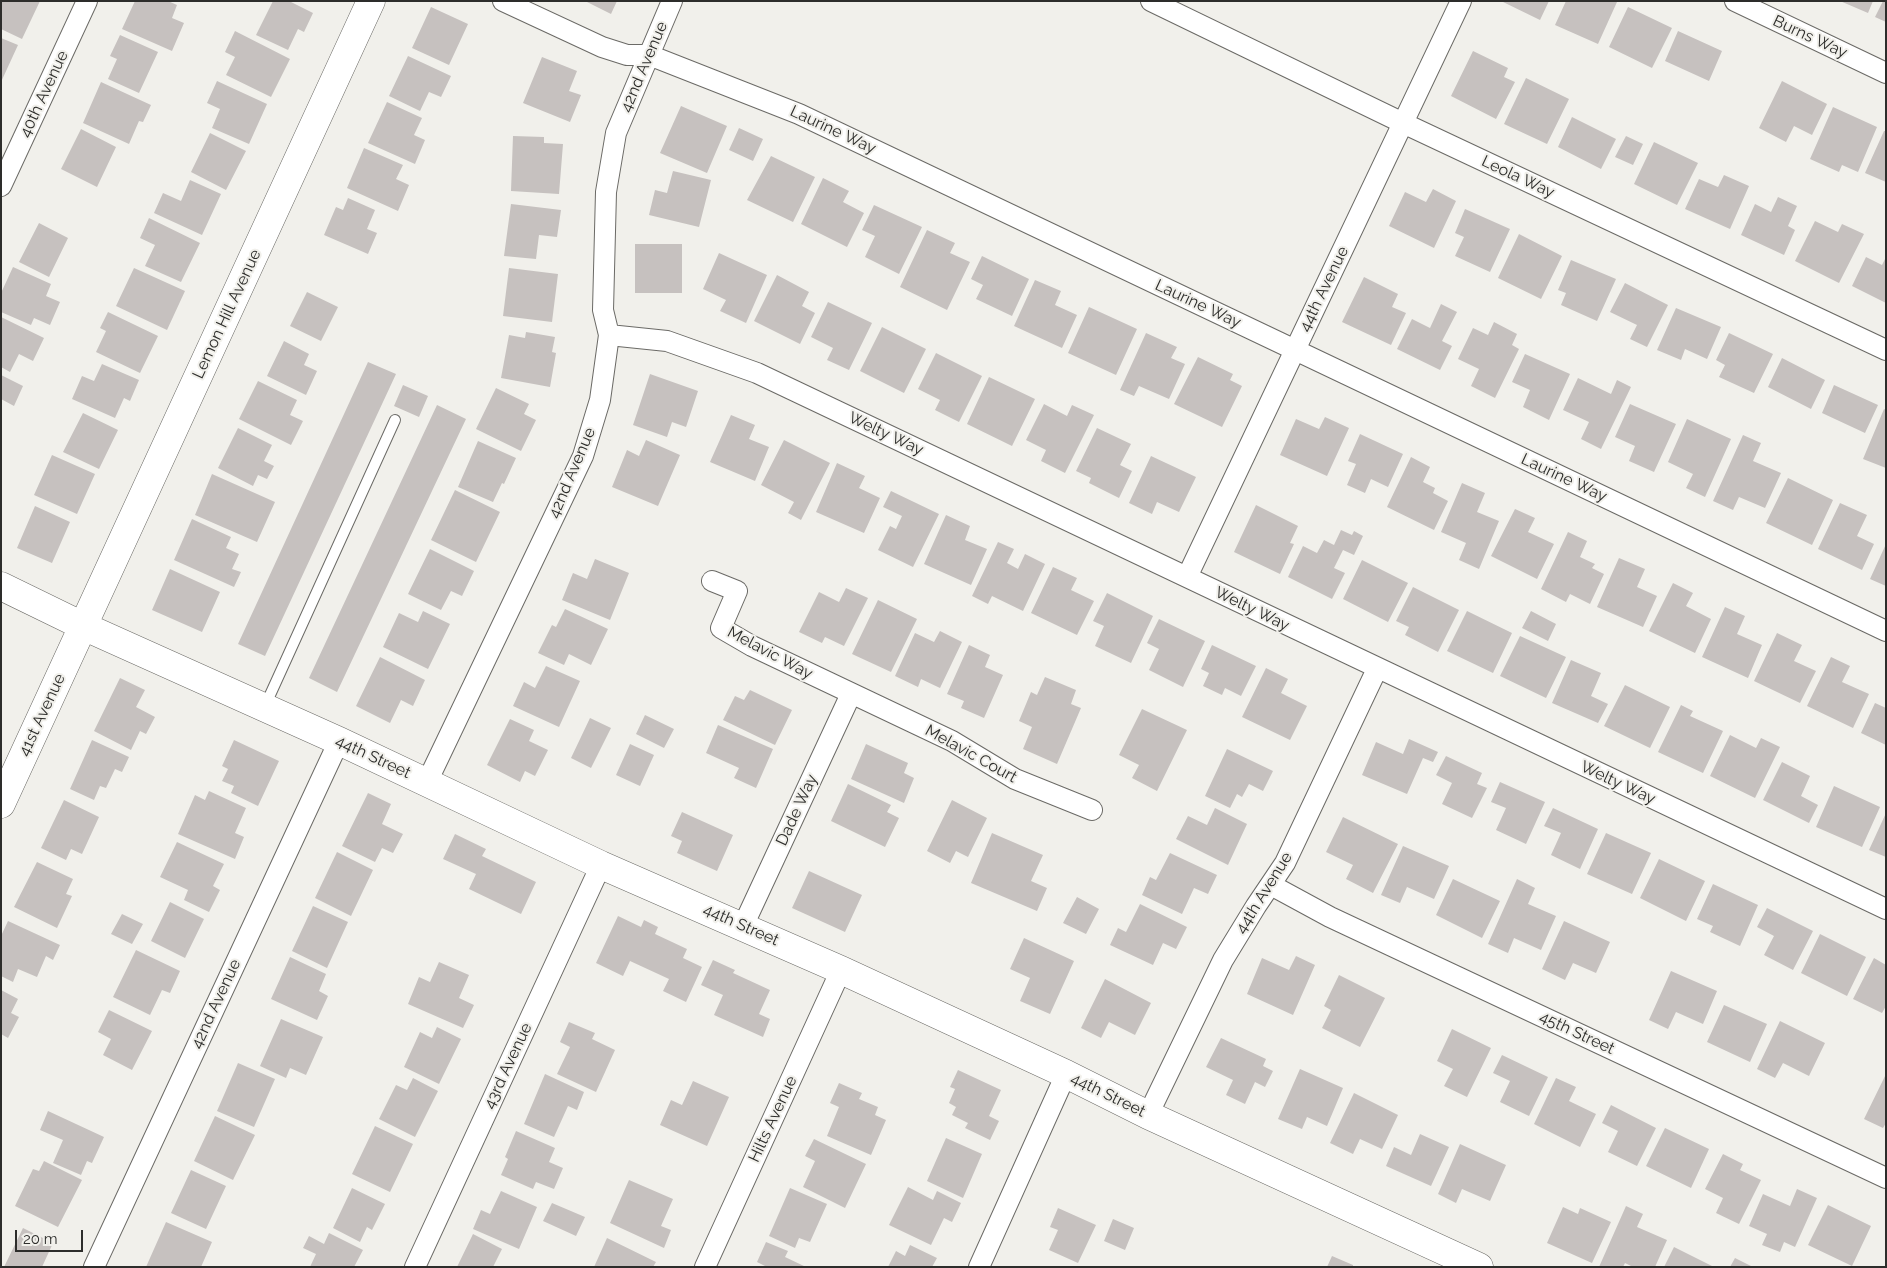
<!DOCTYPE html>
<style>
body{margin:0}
#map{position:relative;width:1887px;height:1268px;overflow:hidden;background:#f1f0eb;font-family:Raleway,sans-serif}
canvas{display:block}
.frame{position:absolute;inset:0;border:2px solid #2d2d2b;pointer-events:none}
.scale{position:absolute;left:15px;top:1230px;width:68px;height:22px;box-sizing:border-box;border:2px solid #2d2d2b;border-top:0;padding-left:6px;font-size:15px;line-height:18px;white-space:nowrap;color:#2d2d2b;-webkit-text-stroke:4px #f1f0eb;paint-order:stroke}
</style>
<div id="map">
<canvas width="1887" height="1268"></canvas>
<div class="frame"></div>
<div class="scale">20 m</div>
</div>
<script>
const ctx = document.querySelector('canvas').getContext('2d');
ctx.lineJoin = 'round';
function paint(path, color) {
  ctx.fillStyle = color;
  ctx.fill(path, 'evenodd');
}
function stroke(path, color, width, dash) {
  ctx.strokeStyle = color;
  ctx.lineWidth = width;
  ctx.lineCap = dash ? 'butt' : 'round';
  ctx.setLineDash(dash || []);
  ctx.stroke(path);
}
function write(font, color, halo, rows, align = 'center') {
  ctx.font = font + ' Raleway,sans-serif';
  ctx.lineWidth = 4;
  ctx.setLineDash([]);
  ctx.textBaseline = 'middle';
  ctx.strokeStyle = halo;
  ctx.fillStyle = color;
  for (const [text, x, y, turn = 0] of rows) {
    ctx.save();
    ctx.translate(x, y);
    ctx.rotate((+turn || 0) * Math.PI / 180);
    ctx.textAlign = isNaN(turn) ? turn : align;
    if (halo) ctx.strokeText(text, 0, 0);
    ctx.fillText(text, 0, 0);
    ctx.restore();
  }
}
const building = new Path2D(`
 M1 1H40L22 39 1 29Z
 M135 1H168L177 5 172 18 184 23 172 51 122 29Z
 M273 1H289L313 13 304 32 298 29 288 50 256 35Z
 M585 1H617L611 14Z
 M1501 1H1549L1540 20Z
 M1566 1 1617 2 1598 44 1555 25Z
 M1840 1H1873L1868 13Z
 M1883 1H1886V22L1875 17Z
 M431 7 468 24 449 65 412 48Z
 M1628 7 1672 28 1652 68 1609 47Z
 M235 31 290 59 271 97 226 75 235 57 225 52Z
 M1678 31 1722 51 1709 81 1665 61Z
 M120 35 158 52 139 93 108 79 117 59 110 56Z
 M1 38 18 45 1 82Z
 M1473 51 1508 68 1504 77 1515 82 1496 119 1451 96Z
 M408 56 451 76 441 97 429 92 420 111 389 96Z
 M542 57 577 71 569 91 581 95 570 122 523 103Z
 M1526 78 1569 99 1547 144 1504 124Z
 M217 81 267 104 249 144 212 128 220 109 207 103Z
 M1782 81 1827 104 1812 135 1794 126 1786 142 1759 128Z
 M101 82 151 105 143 122 139 121 129 144 83 123Z
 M387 102 422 118 414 135 425 140 415 164 368 143Z
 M681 106 727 126 707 173 660 153Z
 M1833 107 1877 127 1858 172 1842 165 1839 172 1810 159Z
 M1572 117 1616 139 1601 169 1558 147Z
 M739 128 763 139 753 161 729 150Z
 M81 129 116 147 97 187 61 169Z
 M1884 131H1886V182L1865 173Z
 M210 133 246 151 226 190 191 172Z
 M513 136 544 137V143L563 144 559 194 511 191Z
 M1626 136 1643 144 1633 165 1615 157Z
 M1654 142 1698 163 1677 205 1634 184Z
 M364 148 403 165 396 179 409 185 398 211 347 188Z
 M771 156 815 177 793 222 747 200Z
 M673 171 711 180 699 227 649 215 655 190 667 193Z
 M1724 175 1749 186 1730 229 1685 209 1699 179 1718 187Z
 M823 178 849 191 843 202 864 213 847 247 801 224Z
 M190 180 221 194 202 235 154 213 163 193 181 201Z
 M1433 189 1456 201 1434 248 1389 226 1405 192 1426 202Z
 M1778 197 1797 206 1788 226 1795 230 1784 255 1741 235 1755 204 1771 212Z
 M348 198 375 210 367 229 377 233 368 254 324 235 336 207 343 210Z
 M511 204 561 210 557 237 539 235 536 259 504 256Z
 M874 205 922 227 899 274 865 257 875 236 862 230Z
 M1465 209 1510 229 1490 272 1455 256 1464 237 1455 233Z
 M149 218 200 243 181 282 145 266 155 245 140 238Z
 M1815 221 1838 232 1842 224 1864 234 1839 283 1795 261Z
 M39 223 68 238 49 277 19 262Z
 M927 230 955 243 950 253 970 262 947 310 900 287Z
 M1519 234 1562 256 1541 299 1498 278Z
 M635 244H682V293H635Z
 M719 253 767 275 746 323 720 311 726 300 703 289Z
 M982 256 1029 279 1012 316 976 299 983 285 971 279Z
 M1866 257 1882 265 1886 257V303L1852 286Z
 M1571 260 1616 279 1597 321 1561 305 1566 293 1558 290Z
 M13 267 51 284 46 296 60 302 50 325 34 318 31 325 1 312V293Z
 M134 268 185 291 167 330 116 306Z
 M509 268 558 274 552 322 503 316Z
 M777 275 809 292 802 306 815 313 800 344 754 321Z
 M1364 277 1398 294 1392 307 1406 313 1391 345 1342 322Z
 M1035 280 1061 291 1055 305 1077 315 1062 348 1014 326Z
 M1625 283 1668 305 1647 347 1630 339 1637 325 1610 312Z
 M307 292 338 307 321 341 290 326Z
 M828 302 872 323 849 370 827 360 833 348 811 337Z
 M1441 304 1457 312 1442 341 1452 346 1440 370 1397 349 1412 319 1430 328Z
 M1089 307 1137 329 1116 375 1068 353Z
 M1676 308 1721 327 1707 359 1685 349 1681 360 1657 350Z
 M108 312 158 336 140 373 96 352 106 331 100 328Z
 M1 317 44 338 33 361 19 354 10 372 1 367Z
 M1494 322 1517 334 1512 345 1519 349 1495 398 1471 386 1479 369 1458 359 1473 328 1488 335Z
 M882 327 926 349 904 393 860 371Z
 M526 332 555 337 552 352 556 353 550 387 501 378 509 335 525 338Z
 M1146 333 1177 347 1171 358 1185 364 1169 399 1139 386 1134 396 1120 390Z
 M1729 333 1773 354 1754 393 1719 377 1725 365 1716 360Z
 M284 341 309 354 304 365 317 371 306 395 267 376Z
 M936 353 982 376 959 422 935 410 940 400 918 389Z
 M1525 354 1570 374 1549 420 1523 407 1530 390 1512 382Z
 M1198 357 1233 374 1230 380 1242 386 1222 427 1174 404Z
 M1782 358 1825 380 1811 409 1768 387Z
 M368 362 396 374 265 656 238 644Z
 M102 364 139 380 130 401 124 398 115 418 72 399 82 376 94 381Z
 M650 374 698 391 686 427 672 422 667 437 633 425Z
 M1 375 23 386 14 406 1 399Z
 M989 377 1035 399 1012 446 967 424Z
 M1578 378 1611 394 1617 380 1631 387 1601 449 1581 439 1589 422 1563 410Z
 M258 381 297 400 290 415 303 421 291 445 239 419Z
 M403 385 428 396 419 417 394 406Z
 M1834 385 1878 405 1865 433 1822 413Z
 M496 388 529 404 524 414 536 420 521 451 476 429Z
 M1044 404 1067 416 1072 405 1094 415 1065 473 1041 461 1046 450 1026 440Z
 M1630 404 1676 424 1654 472 1629 461 1635 446 1615 437Z
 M437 405 466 419 337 692 309 678Z
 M1884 409 1886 410V468L1863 459Z
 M83 413 118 430 99 469 63 452Z
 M731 415 755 425 749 439 769 447 755 481 710 462Z
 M1325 417 1349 428 1327 476 1280 455 1296 419 1319 429Z
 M1687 419 1731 439 1705 497 1686 488 1693 474 1668 462Z
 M238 428 272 445 264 461 274 466 267 479 258 475 253 486 218 468Z
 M1097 428 1131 444 1120 465 1132 471 1119 498 1089 483 1091 478 1076 471Z
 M1360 434 1403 454 1388 487 1371 479 1365 493 1347 485 1356 464 1348 461Z
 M1743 435 1761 443 1753 461 1781 473 1765 508 1739 497 1733 510 1713 501Z
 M646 440 680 455 658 506 612 487 627 450 639 456Z
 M784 440 830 463 801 520 788 513 794 502 761 485Z
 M478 441 516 458 504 484 502 483 493 502 458 487Z
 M52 455 95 474 77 514 34 495Z
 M1151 456 1196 477 1179 512 1157 502 1152 514 1129 503Z
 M1411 457 1430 467 1423 482 1435 488 1433 493 1448 501 1434 530 1387 507Z
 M837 463 865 476 859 488 880 498 864 533 816 512Z
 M212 474 275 502 257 542 195 515Z
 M1788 478 1833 500 1812 545 1766 523Z
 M1462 483 1485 493 1477 512 1499 521 1479 569 1459 560 1466 543 1441 532Z
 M455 490 500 512 476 562 431 540Z
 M891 491 939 514 913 567 878 550 890 526 896 529 902 516 883 507Z
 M1840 503 1867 515 1857 536 1874 544 1862 570 1818 549Z
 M1256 505 1298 526 1290 543 1294 544 1280 574 1234 552Z
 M35 506 70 522 52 563 17 548Z
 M1515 509 1535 518 1528 532 1554 544 1537 579 1491 556Z
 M946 515 970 526 965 540 987 549 971 585 924 564Z
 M192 519 231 537 226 548 239 554 232 569 241 572 234 587 174 560Z
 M1341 530 1352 535 1354 531 1363 536 1354 555 1343 550 1334 568 1345 573 1332 599 1288 577 1303 546 1317 553 1324 540 1334 545Z
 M1568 532 1587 541 1580 557 1595 564 1592 568 1604 574 1590 604 1570 594 1566 602 1541 589Z
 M998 542 1014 549 1007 563 1018 569 1025 554 1045 564 1023 611 992 596 988 604 972 596Z
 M1886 544V586L1870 579Z
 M430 549 474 571 462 596 451 591 441 610 408 594Z
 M1619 558 1645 569 1637 587 1657 596 1643 627 1597 607Z
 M595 559 629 573 610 620 562 600 573 573 587 579Z
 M1362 560 1408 583 1388 622 1343 599Z
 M1053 567 1077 578 1071 590 1094 601 1077 635 1031 613Z
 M170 569 220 592 202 632 152 610Z
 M1673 583 1693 593 1686 606 1711 619 1695 653 1649 631Z
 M1413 587 1459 610 1438 652 1405 635 1409 627 1396 621Z
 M846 588 868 598 844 646 825 637 822 643 799 632 819 592 839 602Z
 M1107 593 1153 616 1131 663 1095 646 1104 626 1093 621Z
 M878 600 917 619 891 672 852 654Z
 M1725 607 1745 616 1737 634 1762 645 1748 678 1702 657Z
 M565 609 608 629 591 665 569 654 564 665 538 653 552 625 556 627Z
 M423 611 450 624 428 669 383 647 399 613 418 622Z
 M1467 611 1512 633 1493 673 1447 651Z
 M1531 611 1556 624 1548 641 1522 628Z
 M1159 619 1205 641 1183 687 1149 670 1159 649 1147 643Z
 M940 631 962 642 940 688 921 679 918 687 895 676 915 633 934 642Z
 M1777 633 1802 645 1794 661 1816 671 1800 703 1754 681Z
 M1520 636 1566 657 1546 698 1500 676Z
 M969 645 990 655 985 667 1003 675 984 718 961 708 964 701 947 694Z
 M1212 645 1256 666 1241 696 1225 688 1222 695 1203 686 1209 673 1201 669Z
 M380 657 425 680 413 706 401 700 390 723 356 706Z
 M1831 657 1850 666 1842 682 1869 694 1853 728 1807 706Z
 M1571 660 1601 673 1591 696 1608 704 1598 723 1552 703Z
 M546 666 580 681 559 727 513 706 524 682 535 688Z
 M1266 668 1288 679 1281 693 1307 706 1290 740 1242 717Z
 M1045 677 1076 690 1071 704 1081 708 1057 764 1023 749 1032 727 1019 721 1031 692 1037 695Z
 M120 678 145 690 136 707 155 717 146 734 140 731 131 750 94 731Z
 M1625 685 1670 707 1650 748 1604 726Z
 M750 690 792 710 775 745 723 720 735 696 744 700Z
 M1875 703 1886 708V745L1861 733Z
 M1681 705 1693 711 1690 716 1723 731 1703 773 1658 752Z
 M1142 709 1187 730 1157 791 1132 778 1139 765 1119 755Z
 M645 715 674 729 664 748 636 734Z
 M590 718 611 728 591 768 571 758Z
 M510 719 534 730 529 741 548 750 535 776 525 771 520 782 487 765Z
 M718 725 773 749 756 788 734 778 739 768 706 753Z
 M1730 735 1756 748 1761 738 1780 747 1755 798 1710 776Z
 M1409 739 1438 752 1433 762 1423 758 1407 794 1362 775 1376 742 1403 754Z
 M92 740 129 757 122 772 115 769 106 788 100 786 94 800 70 789Z
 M234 740 279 761 258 806 231 793 234 786 222 781 228 769 222 766Z
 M630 744 654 755 640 786 616 775Z
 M866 744 908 763 904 773 914 778 904 803 851 779Z
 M1227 749 1273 771 1263 791 1249 784 1242 797 1237 794 1230 808 1205 796Z
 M1446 756 1482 773 1477 784 1487 788 1472 818 1442 804 1452 783 1436 775Z
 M1782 762 1810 776 1801 796 1818 805 1809 823 1763 800Z
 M1500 782 1545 802 1526 844 1496 830 1506 808 1491 802Z
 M848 784 891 805 887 812 899 818 885 847 831 821Z
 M1834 786 1880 807 1862 847 1816 827Z
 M209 791 246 808 235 833 244 837 235 859 178 834 195 795 205 800Z
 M368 793 391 804 382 824 403 834 393 853 382 848 375 862 342 846Z
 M64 800 99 817 82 854 71 849 66 860 41 848Z
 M952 800 987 818 968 857 956 851 950 863 927 851Z
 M1215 808 1247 824 1228 865 1176 839 1188 816 1207 825Z
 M1553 808 1598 829 1580 869 1551 855 1561 833 1544 826Z
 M682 812 733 835 717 871 677 853 682 841 671 836Z
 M1886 813V857L1869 850Z
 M1343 817 1398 844 1373 893 1346 879 1353 865 1326 852Z
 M992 833 1043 855 1031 881 1047 888 1037 911 971 883Z
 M1606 833 1651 853 1632 894 1587 874Z
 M455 834 486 849 482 856 536 882 521 914 469 889 476 874 443 859Z
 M177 842 224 864 213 886 220 890 209 912 184 900 188 890 160 877Z
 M1403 846 1449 866 1434 899 1407 887 1400 903 1381 895Z
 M337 852 373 870 351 916 315 898Z
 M1170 853 1217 875 1208 894 1194 888 1182 914 1142 895 1150 877 1156 880Z
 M1659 859 1705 881 1686 921 1640 898Z
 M37 862 73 879 66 894 72 896 57 928 14 907Z
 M809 871 862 895 845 932 792 908Z
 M1453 879 1500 901 1482 938 1436 915Z
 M1517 879 1535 888 1528 904 1556 916 1541 950 1514 938 1508 953 1488 944Z
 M1713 884 1758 905 1740 946 1710 932 1713 926 1697 919Z
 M1077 897 1099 909 1086 934 1063 923Z
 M170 902 204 919 185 958 151 941Z
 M1140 904 1187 927 1176 949 1163 943 1153 965 1110 945 1118 928 1126 932Z
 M313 906 348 922 327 968 292 951Z
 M1767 908 1813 931 1793 970 1764 955 1774 936 1757 927Z
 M122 914 143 924 132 944 111 934Z
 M618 916 641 927 644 920 658 927 655 934 687 949 683 958 702 967 686 1002 663 991 669 979 630 961 623 976 596 963Z
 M8 921 60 945 53 960 46 956 37 977 18 969 13 982 1 976V936Z
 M1564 921 1610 942 1596 973 1573 963 1565 980 1542 969Z
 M1820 934 1866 957 1847 996 1801 973Z
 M1024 938 1074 961 1050 1014 1020 1001 1030 978 1010 969Z
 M136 950 180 971 170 993 162 990 150 1015 113 997Z
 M1296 956 1315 965 1293 1015 1247 994 1262 958 1289 970Z
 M290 957 326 974 319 991 328 996 317 1020 271 999Z
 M1874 958 1886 965V1006L1882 1013 1853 999Z
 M713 960 735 970 733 973 770 990 759 1014 770 1019 763 1037 714 1015 723 995 701 985Z
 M439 962 469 975 459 998 474 1005 463 1028 408 1004 419 977 430 982Z
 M1671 971 1717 991 1703 1024 1676 1012 1668 1029 1649 1020Z
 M1339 975 1385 998 1360 1047 1322 1028 1331 1010 1324 1006Z
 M1105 979 1151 1003 1135 1035 1109 1022 1101 1038 1081 1028Z
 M1 990 18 999 11 1013 19 1017 8 1038 1 1034Z
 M1724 1005 1767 1024 1750 1062 1707 1042Z
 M109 1010 152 1031 132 1070 103 1055 111 1039 98 1032Z
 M281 1019 323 1037 306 1075 290 1068 286 1078 260 1066Z
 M1780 1021 1825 1043 1809 1076 1783 1063 1775 1078 1757 1069Z
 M569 1022 595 1033 592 1039 615 1050 596 1092 557 1074 570 1047 560 1042Z
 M437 1027 461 1039 439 1084 404 1067 420 1032 432 1038Z
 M1452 1029 1491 1048 1467 1097 1444 1086 1453 1069 1437 1061Z
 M1221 1038 1266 1059 1263 1066 1273 1071 1265 1087 1255 1082 1245 1104 1226 1095 1233 1080 1206 1067Z
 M1502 1055 1548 1077 1529 1116 1500 1102 1510 1081 1493 1073Z
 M238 1063 275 1079 254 1127 217 1111Z
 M1300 1069 1343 1088 1327 1126 1307 1117 1302 1129 1278 1119Z
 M958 1070 1001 1090 989 1116 999 1121 990 1140 965 1128 968 1123 952 1115 956 1107 949 1103 955 1089 950 1087Z
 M545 1074 584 1092 577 1110 568 1106 554 1137 524 1124Z
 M1886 1074V1123L1883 1128 1864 1119Z
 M413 1078 438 1091 415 1137 379 1119 396 1085 407 1090Z
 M1556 1078 1576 1087 1569 1101 1596 1114 1580 1147 1534 1124Z
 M693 1081 729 1097 707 1146 660 1125 671 1100 682 1105Z
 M839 1083 862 1093 859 1099 878 1107 875 1115 886 1120 871 1155 827 1136 839 1107 830 1103Z
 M1354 1093 1398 1115 1382 1149 1360 1139 1353 1154 1330 1143Z
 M1611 1105 1656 1128 1637 1166 1608 1152 1618 1131 1602 1123Z
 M48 1111 104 1137 92 1163 87 1161 81 1175 53 1163 63 1140 40 1130Z
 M215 1116 255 1135 233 1180 194 1161Z
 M375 1126 413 1144 390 1192 352 1174Z
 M1665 1128 1709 1149 1691 1188 1646 1166Z
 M516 1131 555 1148 549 1162 563 1168 554 1189 536 1182 533 1189 501 1175 508 1159 505 1157Z
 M1420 1134 1449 1147 1431 1186 1386 1166 1394 1147 1411 1155Z
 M946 1138 982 1154 963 1198 927 1181Z
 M814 1139 866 1164 845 1208 803 1187 815 1161 805 1156Z
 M1460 1144 1506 1165 1490 1201 1462 1189 1456 1203 1438 1194Z
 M1723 1154 1743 1164 1740 1170 1761 1180 1739 1224 1716 1213 1723 1198 1705 1189Z
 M44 1161 82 1180 58 1227 15 1206 33 1169 39 1171Z
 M191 1170 226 1186 206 1229 171 1213Z
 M629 1180 673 1199 661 1226 671 1230 664 1248 610 1223Z
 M908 1187 933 1200 937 1191 961 1203 952 1222 944 1218 931 1245 889 1225Z
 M352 1188 385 1204 372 1230 367 1227 360 1242 333 1228Z
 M790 1188 827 1204 810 1242 799 1238 795 1248 769 1236Z
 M1797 1189 1817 1198 1795 1247 1784 1242 1780 1252 1762 1245 1767 1234 1749 1226 1763 1194 1790 1206Z
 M501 1191 537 1207 519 1249 473 1229 481 1210 490 1214Z
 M552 1203 585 1217 576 1236 543 1221Z
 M1828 1205 1871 1226 1852 1266 1808 1245Z
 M1626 1206 1643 1214 1637 1227 1667 1240 1655 1267H1633L1625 1263 1623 1267H1599Z
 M1563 1207 1578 1214 1580 1208 1611 1222 1592 1263 1547 1243Z
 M1058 1208 1096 1225 1078 1263 1049 1250 1058 1230 1050 1227Z
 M1113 1219 1134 1228 1125 1250 1104 1241Z
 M166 1222 212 1242 201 1267H146Z
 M23 1228 53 1243 42 1267H4Z
 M329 1233 363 1250 354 1267H310L316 1254 303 1248 309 1236 324 1244Z
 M473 1234 502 1249 493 1267H457Z
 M607 1238 656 1262 653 1267H594Z
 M766 1242 788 1251 785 1257 806 1267H767L757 1262Z
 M910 1245 937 1258 932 1267H888L896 1251 905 1256Z
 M1674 1247 1714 1267H1664Z
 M1332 1256 1353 1265V1267H1327Z
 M1735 1258 1753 1267H1730Z`);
const lane = new Path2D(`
 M265 706 395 420`);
const street = new Path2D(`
 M503 1 602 47 627 55H649L799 114 1886 631
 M1151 1 1403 123 1886 350
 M1735 1 1886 73
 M1 186 87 1
 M609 335 667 341 757 373 1886 909
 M1187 577 1461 1
 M712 581 737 591 721 628 752 646 952 741 1015 779 1092 810
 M427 782 583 456 600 400 609 335 603 310 606 192 616 133 672 1
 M1271 885 1330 917 1886 1178
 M743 926 851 694
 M1148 1115 1223 960 1256 906 1285 863 1377 669
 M94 1267 339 741
 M415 1267 601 865
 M705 1267 841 970
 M979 1267 1066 1074`);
const secondary = new Path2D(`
 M1 586 83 626 339 741 601 865 841 970 1066 1074 1148 1115 1479 1267
 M1 804 371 1`);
const streetNames = [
 ["Burns Way",1810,37,25],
 ["42nd Avenue",644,67,-67],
 ["40th Avenue",44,94,-65],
 ["Laurine Way",833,130,25],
 ["Leola Way",1518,177,25],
 ["44th Avenue",1324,289,-64],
 ["Laurine Way",1198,304,25],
 ["Lemon Hill Avenue",227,314,-65],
 ["Welty Way",886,434,25],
 ["42nd Avenue",572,473,-67],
 ["Laurine Way",1564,478,25],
 ["Welty Way",1252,609,26],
 ["Melavic Way",770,653,28],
 ["41st Avenue",42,715,-65],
 ["Melavic Court",971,754,29],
 ["44th Street",373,757,25],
 ["Welty Way",1618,783,25],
 ["Dade Way",797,810,-65],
 ["44th Avenue",1264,893,-58],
 ["44th Street",741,925,24],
 ["42nd Avenue",216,1004,-65],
 ["45th Street",1577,1033,25],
 ["43rd Avenue",508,1066,-65],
 ["44th Street",1108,1095,26],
 ["Hilts Avenue",773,1119,-65]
];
paint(building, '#c6c1bf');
stroke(lane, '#6b6a66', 12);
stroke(street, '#6b6a66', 22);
stroke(secondary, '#6b6a66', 29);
stroke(lane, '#fff', 10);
stroke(street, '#fff', 20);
stroke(secondary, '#fff', 28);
write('16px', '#2d2d2b', '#f1f0eb', streetNames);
</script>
